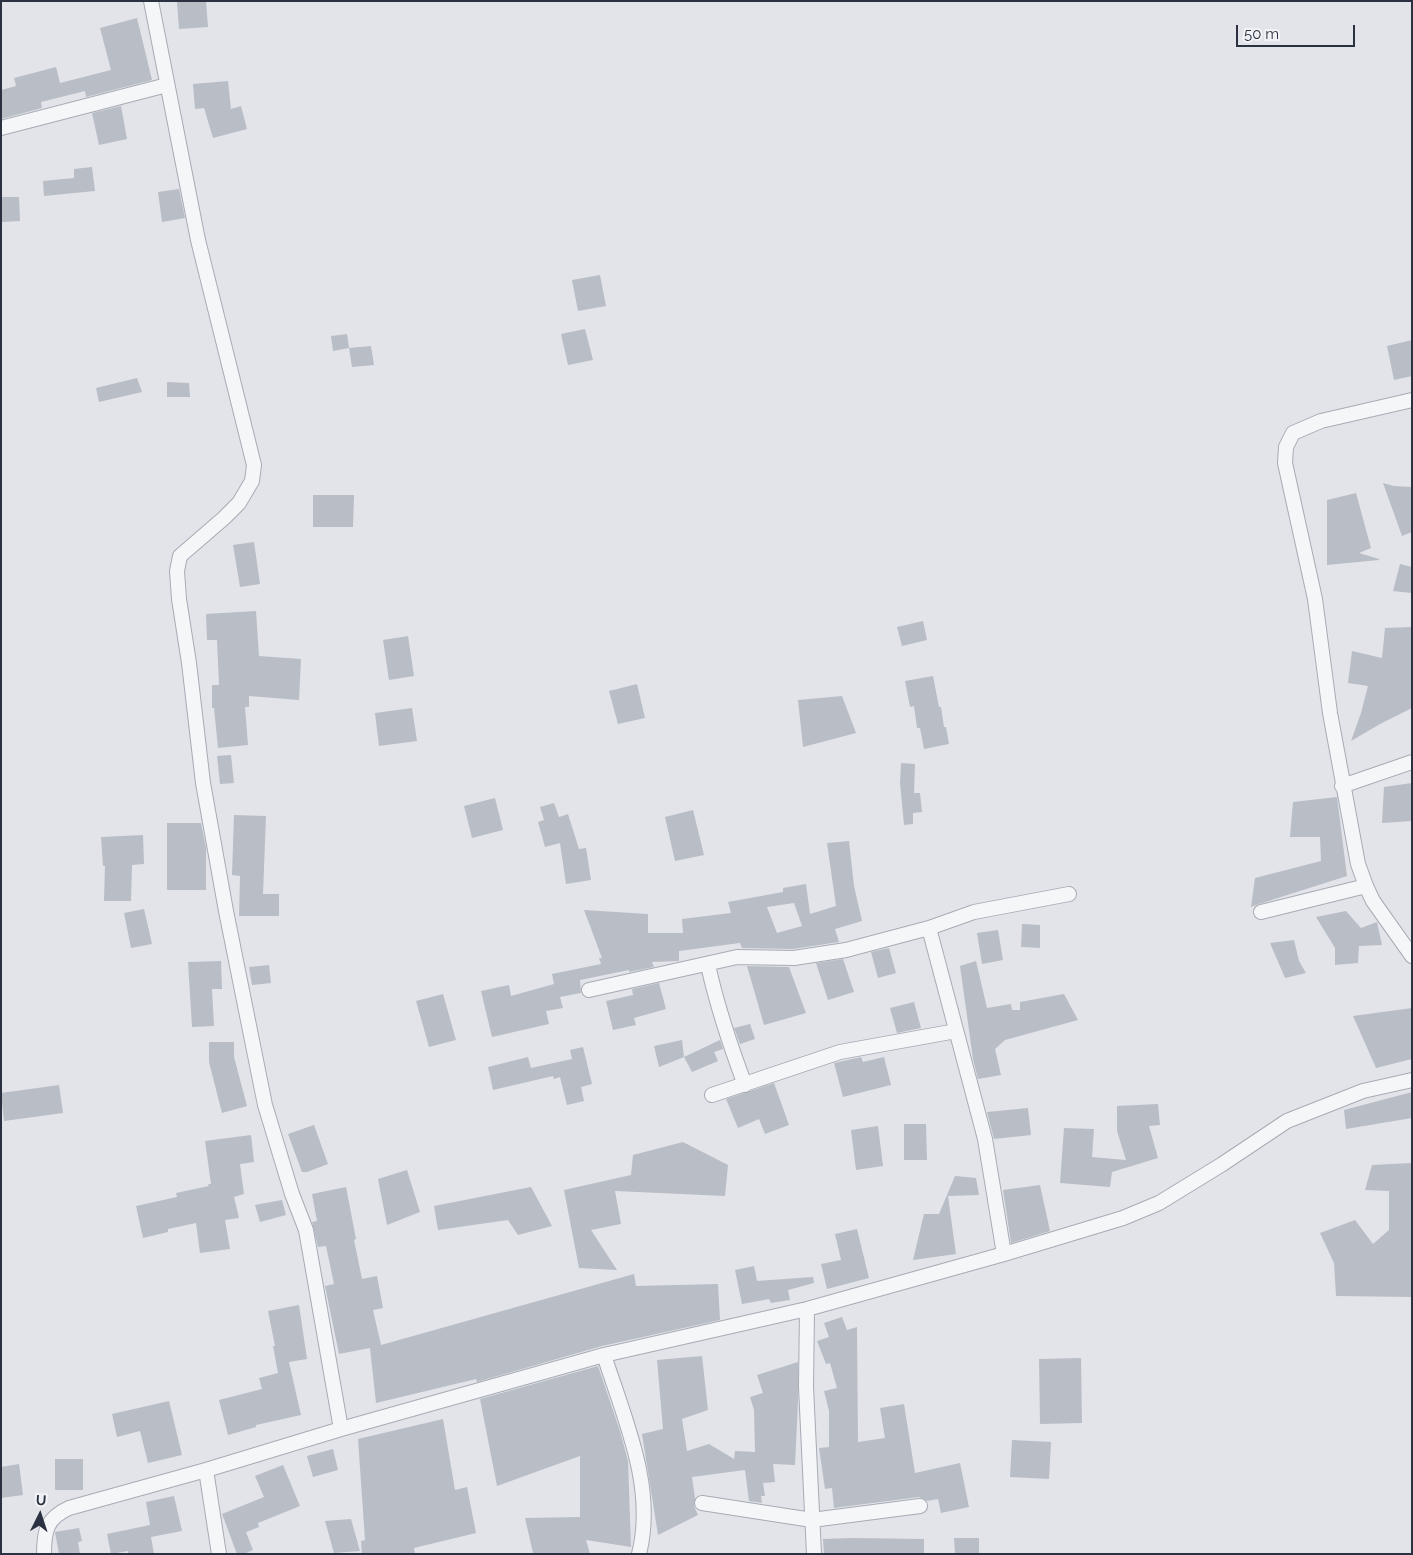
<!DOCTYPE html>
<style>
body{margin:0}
#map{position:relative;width:1413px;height:1555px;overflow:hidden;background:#e2e4ea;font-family:Raleway,sans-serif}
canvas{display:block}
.frame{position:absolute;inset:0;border:2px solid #2b3141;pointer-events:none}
.north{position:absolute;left:15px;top:1490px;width:50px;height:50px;-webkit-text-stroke:4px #f2f3f7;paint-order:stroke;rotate:4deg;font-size:14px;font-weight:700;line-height:20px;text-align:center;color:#2b3141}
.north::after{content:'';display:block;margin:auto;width:18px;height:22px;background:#2b3141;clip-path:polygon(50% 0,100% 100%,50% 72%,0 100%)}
.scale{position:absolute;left:1236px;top:25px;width:119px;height:22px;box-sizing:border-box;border:2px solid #2b3141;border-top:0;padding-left:6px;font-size:15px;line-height:18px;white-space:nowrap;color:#2b3141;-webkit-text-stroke:4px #f2f3f7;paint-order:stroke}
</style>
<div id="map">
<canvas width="1413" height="1555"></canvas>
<div class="frame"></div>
<div class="north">U</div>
<div class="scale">50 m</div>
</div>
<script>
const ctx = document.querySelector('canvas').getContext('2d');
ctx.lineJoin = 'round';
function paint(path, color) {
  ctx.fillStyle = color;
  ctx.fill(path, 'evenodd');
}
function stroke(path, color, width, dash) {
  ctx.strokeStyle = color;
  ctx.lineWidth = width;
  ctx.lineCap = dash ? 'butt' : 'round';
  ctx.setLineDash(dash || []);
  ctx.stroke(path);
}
const building = new Path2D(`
 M192 1H206L208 27 179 29 177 2Z
 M137 18 152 80 86 97 85 91 41 102 42 108 1 119V90L16 86 14 78 56 67 60 83 111 70 100 28Z
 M228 81 231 109 241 106 247 129 213 138 204 108 195 109 193 84Z
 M121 106 127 139 99 145 92 113Z
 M92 167 95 191 44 196 43 181 74 178V169Z
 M179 189 185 218 162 222 158 192Z
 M1 197H19L20 221 1 222Z
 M600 275 606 306 578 311 572 280Z
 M585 329 593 360 568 365 561 334Z
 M347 334 349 348 333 351 331 336Z
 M1412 340V376L1394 380 1387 346Z
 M371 346 374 365 352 367 349 348Z
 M137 378 142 392 99 402 96 388Z
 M167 382 189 383 190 397H167Z
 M1383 483 1394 486 1412 487V532L1402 536Z
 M1356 493 1371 548 1359 553 1379 559V560L1327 565V500Z
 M313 495H354L353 527H313Z
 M254 542 260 584 240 587 233 545Z
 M1400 564 1412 567V593L1393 591Z
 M256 611 259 656 301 659 299 700 249 696V707H245L248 745 218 748 214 708H212V685H219L217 640H207L206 614Z
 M923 621 927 640 902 646 897 627Z
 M1412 627V708L1380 724 1351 741 1361 713 1368 686 1348 683 1352 651 1382 658 1385 628Z
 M408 636 414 676 389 680 383 640Z
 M933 676 939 707H941L944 727H946L949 744 924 749 920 728H917L914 706 910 707 905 681Z
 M637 684 645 718 618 724 609 691Z
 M842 696 856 733 803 747 798 700Z
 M412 708 417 741 379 746 375 713Z
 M231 755 234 783 220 784 217 756Z
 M901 763 915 764 914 793H920L922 812 913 813V824L904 825 900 783Z
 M1412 783V821L1382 823 1384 787Z
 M1337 797 1347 876 1259 904 1251 907 1255 878 1321 861 1320 837H1290L1293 802Z
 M495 798 503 830 472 838 464 806Z
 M554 803 559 817 568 814 579 849 586 848 591 880 566 884 560 843 545 847 538 822 544 820 540 807Z
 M693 810 704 855 675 861 665 817Z
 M234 815 266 816 263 894H279V916H239L240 876 232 875Z
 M167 823H201L206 848V890H167Z
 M143 835 144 864 132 865 131 901H104L105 866H103L101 837Z
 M849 841 854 886 862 921 835 929 839 942 793 949 742 948 740 943 679 951V961L652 962 654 967 629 972V970L580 980 581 993 560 997 563 1008 546 1011 549 1024 492 1037 481 991 509 985 511 996 554 984 552 974 601 964 599 958H602L584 910 648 914V933H683L682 919 731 913 728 902 783 892V888L806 884 810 914 836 906 827 843ZM794 903 802 926 777 933 767 907Z
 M144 909 152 944 131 948 124 913Z
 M1346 911 1361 928 1377 922 1382 945 1359 946 1358 963 1335 965V948L1316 917Z
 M1022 924 1040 925V948L1021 947Z
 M998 930 1003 960 982 964 977 933Z
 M1294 940 1299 961 1306 973 1285 978 1270 943Z
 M889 948 896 973 878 978 871 952Z
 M843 959 854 992 828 1000 816 963Z
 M221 961 222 989H212L214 1026 192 1027 188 962Z
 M976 961 987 1008 1011 1004 1012 1010H1020V1002L1064 994 1078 1020 1005 1040 995 1049 1001 1075 978 1079 973 1059 960 966Z
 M269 965 271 983 252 985 249 967Z
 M747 966 789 967 806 1013 764 1025Z
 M659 983 666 1009 634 1018 636 1025 613 1030 606 1001 633 995 632 989Z
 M443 994 456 1040 429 1047 416 1001Z
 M914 1002 921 1028 897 1033 890 1008Z
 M1412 1008V1059L1376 1068 1353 1016Z
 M750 1024 755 1039 740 1044 734 1028Z
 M682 1040 684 1057 659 1067 654 1046Z
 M720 1040 723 1049 714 1052 718 1061 692 1072 684 1057Z
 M209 1042H234V1057L247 1106 222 1113 209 1062Z
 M583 1047 592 1084 581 1087 584 1101 567 1105 560 1077 554 1079 553 1076 493 1090 488 1067 528 1057 531 1068 572 1059 570 1050Z
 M861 1057 863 1062 884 1057 891 1085 843 1097 834 1063Z
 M774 1083 789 1125 765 1134 759 1119 738 1128 726 1099Z
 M59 1085 63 1113 4 1121 1 1093Z
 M1412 1092V1118L1346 1129 1344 1110Z
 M1158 1104 1160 1125 1149 1126 1158 1158 1112 1172 1110 1187 1060 1183 1064 1128 1094 1129 1092 1157 1126 1160 1117 1131V1106Z
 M1028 1108 1031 1135 994 1139 987 1112Z
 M904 1124H926L927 1160H904Z
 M314 1125 328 1164 307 1172H302L288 1134Z
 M878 1126 883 1166 856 1170 851 1130Z
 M251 1135 254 1162 240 1164 244 1194 234 1197 239 1218 225 1220 230 1249 200 1253 196 1223 168 1229V1232L143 1238 136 1206 177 1197 176 1193 209 1186 208 1184H211L205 1141Z
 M683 1142 728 1165 725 1196 615 1191 621 1224 591 1230 617 1270 579 1268 564 1190 631 1175 633 1155Z
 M1412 1163V1297L1336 1296 1334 1263 1320 1233 1355 1220 1373 1244 1389 1230V1191L1365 1190 1372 1165Z
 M407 1170 420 1212 387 1225 378 1179Z
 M955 1176 976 1178 979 1195 948 1196 956 1254 913 1260 924 1214H939Z
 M1040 1185 1050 1231 1011 1243 1003 1190Z
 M346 1187 356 1239 354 1240 362 1279 377 1276 383 1308 373 1310 381 1345 634 1274 636 1286 718 1284 720 1320 602 1346 477 1382 476 1379 376 1403 370 1348 339 1354 325 1286 334 1284 326 1246 318 1247 312 1222 317 1221 312 1194Z
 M531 1187 552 1226 518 1235 508 1220 438 1230 434 1206Z
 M282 1200 286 1215 260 1222 255 1205Z
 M857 1229 869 1278 827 1289 821 1264 841 1260 835 1234Z
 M754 1266 757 1281 813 1277 814 1283 788 1290 790 1300 771 1303 769 1299 742 1304 735 1270Z
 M299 1305 307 1359 289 1362 301 1415 256 1425V1427L228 1435 219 1400 262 1389 259 1378 278 1373 273 1346H275L268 1311Z
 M842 1317 847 1330 857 1327 858 1442 885 1438 880 1408 904 1404 915 1473 960 1463 969 1507 941 1513 938 1499 927 1501 919 1497 834 1508 832 1488 825 1489 819 1448 829 1447V1411L824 1391 837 1388 830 1363 826 1364 817 1341 829 1337 824 1323Z
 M702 1356 708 1410 682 1419 687 1451 709 1444 734 1459 735 1451 755 1452 754 1410 750 1397 763 1393 757 1375 798 1362V1401L795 1465 773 1464 775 1482 763 1483 765 1496H761L762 1503 749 1501 745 1470 692 1477 695 1498 694 1506 698 1515 658 1535 642 1434 663 1429 657 1360Z
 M1081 1358 1082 1423 1040 1424 1039 1359Z
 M598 1366 620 1431 628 1461 631 1547 586 1540 590 1554 533 1553 525 1518 580 1517V1456L497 1486 480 1399Z
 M169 1401 182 1455 148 1463 140 1431 117 1437 112 1414Z
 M443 1419 455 1490 467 1487 476 1533 414 1548 415 1554H362L361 1541 365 1540 358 1439Z
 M1012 1440 1051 1442 1049 1479 1010 1477Z
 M333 1449 338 1470 313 1477 307 1456Z
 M55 1459H83V1490H55Z
 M19 1464 23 1495 1 1498V1467Z
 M283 1465 300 1506 258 1523 259 1527 246 1532 253 1550 244 1554H237L222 1514 264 1497 255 1476Z
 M174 1496 182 1531 151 1537 154 1554H128V1551L111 1554 107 1534 150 1525 146 1502Z
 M351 1519 360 1551 334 1553 325 1521Z
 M79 1528 82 1541 78 1542 80 1554H59L55 1532Z
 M853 1538 924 1539V1554H824L823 1539Z
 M954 1538H979V1553L955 1554Z`);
const street = new Path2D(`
 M151 1 198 240 254 465 252 481 239 503 224 518 180 556 177 571 179 599 189 663 203 783 226 911 265 1105 292 1194 306 1230 341 1429 604 1355 807 1309 1004 1254 1123 1218 1159 1203 1221 1165 1287 1121 1363 1091 1412 1080
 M1 128 167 85
 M1412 400 1321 421 1293 433 1286 447 1285 463 1315 599 1330 713 1358 864 1366 886 1373 901 1412 956
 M1342 786 1412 762
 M1261 912 1366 886
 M929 928 985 1139 1004 1254
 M708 965C717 1006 730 1045 745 1085
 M589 990 737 957 794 958 846 950 929 928 974 912 1069 894
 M712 1095 840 1052 956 1031
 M807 1309 806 1387 814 1554
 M604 1355C624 1418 656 1487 639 1554
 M206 1470 219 1554
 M702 1503 812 1520 920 1506
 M44 1554C44 1530 47 1518 69 1508L206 1470 341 1429`);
paint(building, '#b9bdc6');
stroke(street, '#a7abb4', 16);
stroke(street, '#f5f6f8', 14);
</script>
